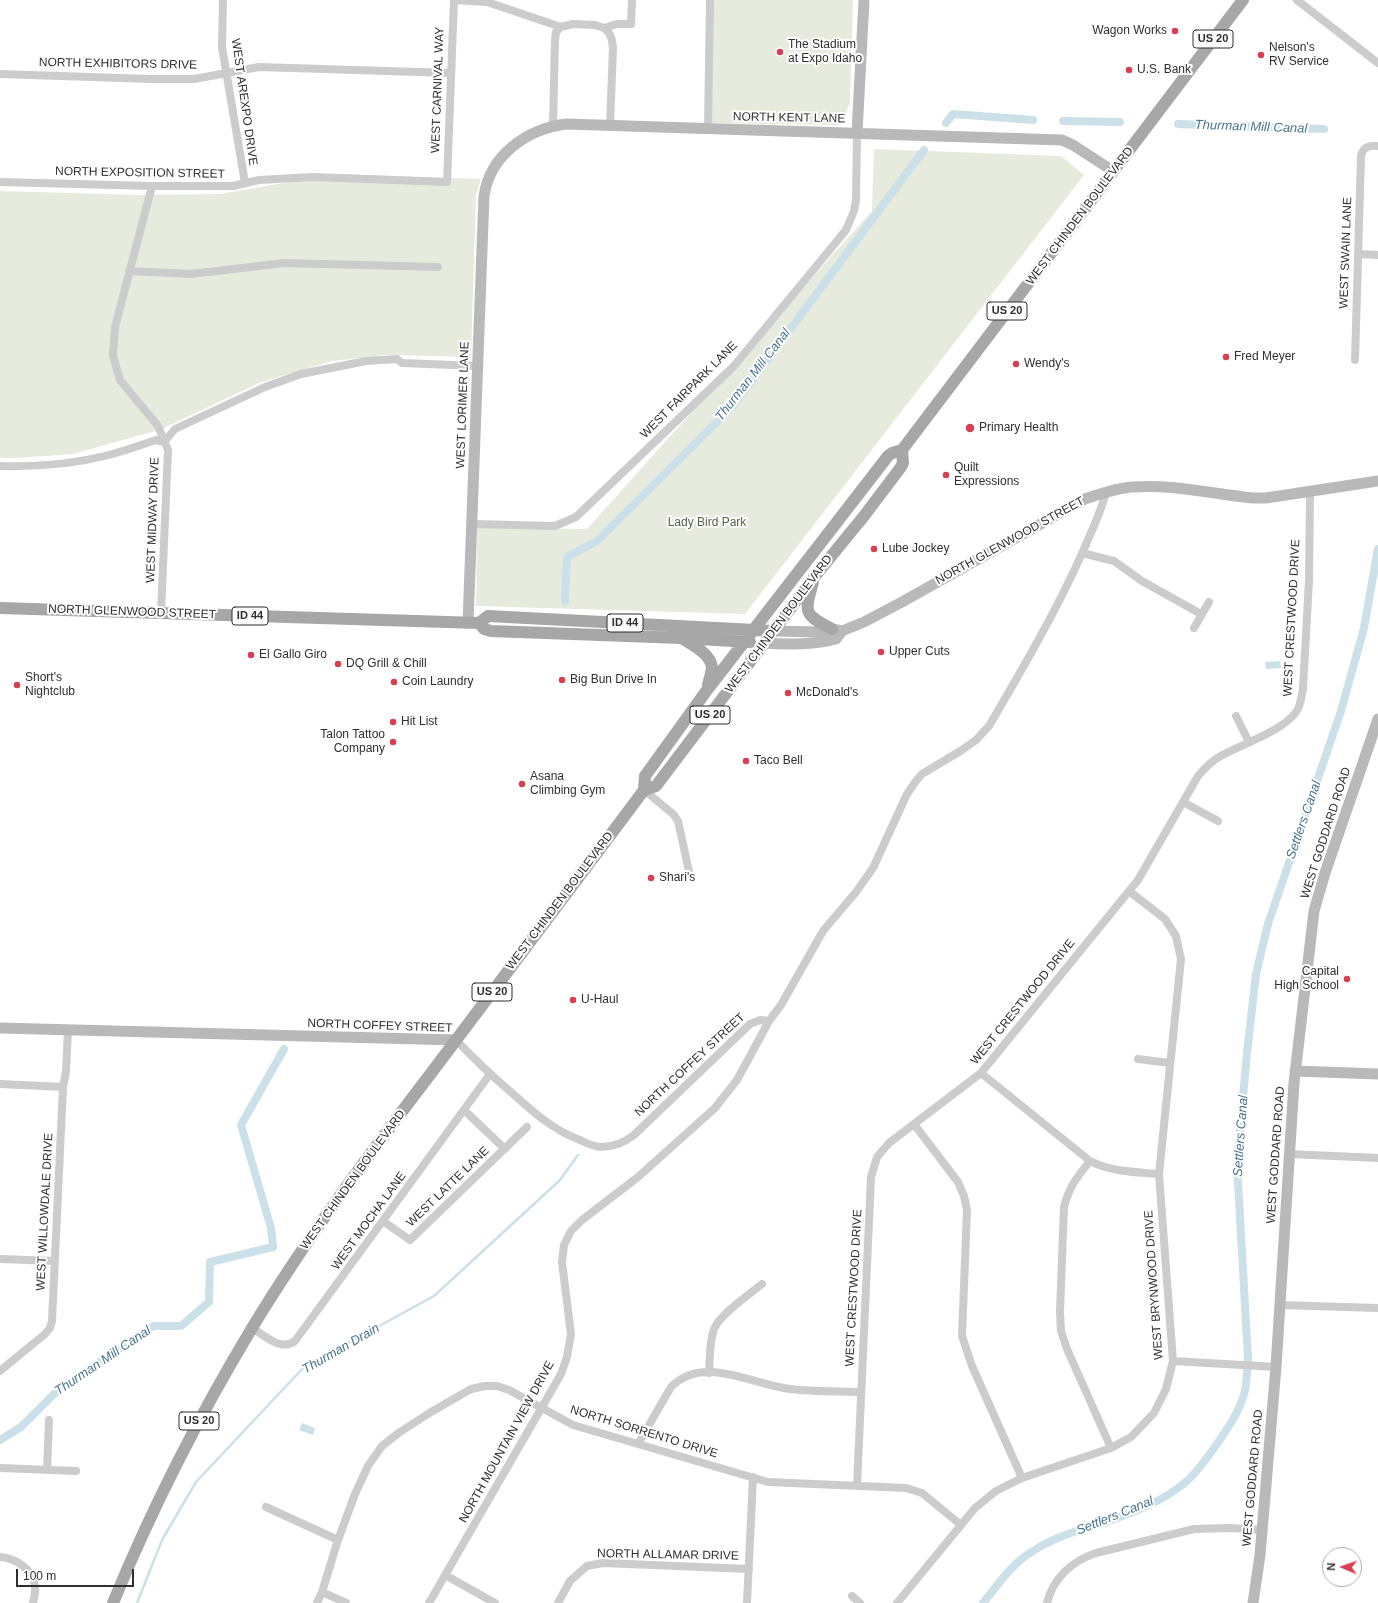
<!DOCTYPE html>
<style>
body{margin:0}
#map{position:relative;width:1378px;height:1603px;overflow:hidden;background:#fff;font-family:Helvetica,sans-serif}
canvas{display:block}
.north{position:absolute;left:1322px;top:1547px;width:40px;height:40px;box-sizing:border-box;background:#fff;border:1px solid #acacac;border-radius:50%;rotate:272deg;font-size:11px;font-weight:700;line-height:16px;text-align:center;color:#2f2f2f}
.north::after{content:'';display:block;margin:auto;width:14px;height:18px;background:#d83f54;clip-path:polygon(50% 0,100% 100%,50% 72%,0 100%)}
.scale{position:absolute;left:16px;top:1569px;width:118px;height:18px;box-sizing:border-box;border:2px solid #2f2f2f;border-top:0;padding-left:5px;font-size:12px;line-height:14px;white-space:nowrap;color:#2f2f2f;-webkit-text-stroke:3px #fff;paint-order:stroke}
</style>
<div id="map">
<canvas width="1378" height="1603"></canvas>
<div class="north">N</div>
<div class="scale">100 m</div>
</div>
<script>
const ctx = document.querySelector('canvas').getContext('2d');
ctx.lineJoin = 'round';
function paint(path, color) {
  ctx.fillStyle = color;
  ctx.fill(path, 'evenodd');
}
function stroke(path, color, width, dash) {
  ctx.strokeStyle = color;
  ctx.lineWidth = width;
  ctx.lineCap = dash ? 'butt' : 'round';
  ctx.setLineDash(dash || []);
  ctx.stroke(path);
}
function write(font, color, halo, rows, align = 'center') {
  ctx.font = font + ' Helvetica,sans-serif';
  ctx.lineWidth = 4;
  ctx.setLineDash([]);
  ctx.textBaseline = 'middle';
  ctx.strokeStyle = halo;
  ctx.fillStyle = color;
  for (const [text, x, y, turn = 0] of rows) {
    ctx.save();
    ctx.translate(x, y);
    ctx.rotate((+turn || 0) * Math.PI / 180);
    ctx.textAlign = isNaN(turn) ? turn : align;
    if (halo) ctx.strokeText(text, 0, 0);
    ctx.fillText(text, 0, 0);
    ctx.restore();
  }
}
const green = new Path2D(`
 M708 0H853L850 104 839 125 708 123Z
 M874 149 1061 156 1084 175 745 614 476 606 477 528 587 529 872 211Z
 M335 174 481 179 476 195 471 357 384 355 332 361 259 383 162 429 73 454 15 458H0V191L139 195 220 194Z`);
const water = new Path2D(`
 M1280 661 1281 668 1266 669 1265 662Z
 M302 1423 315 1428 313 1435 299 1430Z`);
const stream = new Path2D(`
 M137 1603 162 1540 196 1482 304 1367 434 1296 560 1180 578 1155`);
const canal = new Path2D(`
 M1063 121 1120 122
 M946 123 953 114 1033 120
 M1178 124 1324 129
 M565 601 567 557 597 541 732 407 924 150
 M0 1440 21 1427 56 1392 153 1326H181L209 1302 210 1262 273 1247 271 1228 241 1125 284 1049
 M983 1603C998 1585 1012 1563 1033 1551 1059 1534 1088 1528 1117 1518 1143 1509 1171 1497 1191 1477 1201 1467 1209 1455 1217 1444 1229 1426 1243 1407 1246 1385 1247 1376 1247 1367 1248 1358L1237 1164 1247 1053 1256 974 1268 924 1341 711 1364 628 1378 549`);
const street = new Path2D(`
 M223 0 222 47 245 183
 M454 0 487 2 561 27 573 24 595 25 604 28 617 24H631L632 0
 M1297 0 1378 63
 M604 28C611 33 612 39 613 48L610 126
 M0 74 151 79H194L259 67 451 73
 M553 126 555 40 556 32 561 27
 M708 129 710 0
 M0 182 152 186H233L259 180 313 177 447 182 454 0
 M152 186 115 327 113 356 120 380 158 426 168 450 161 613
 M1358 254 1378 255
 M129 271 191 274 284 263 438 267
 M1355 360 1361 156C1363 147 1369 145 1378 146
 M0 466C37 467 74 464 109 455 125 451 141 445 156 440L164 442 175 429 265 387 301 374 366 361 397 359 402 363 478 366
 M472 524 555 526 576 517 734 366 846 230 854 211 856 200 857 133
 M1082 553 1114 561 1142 581 1201 614
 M1194 628 1209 602
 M1236 716 1249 742
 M644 790 673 814 678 821 690 876
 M1183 802 1218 821
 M456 1040C474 1059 492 1076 512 1093 533 1112 553 1130 580 1140 586 1143 593 1146 600 1147 613 1147 624 1143 634 1135L750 1024 760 1020 769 1021
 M1138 1059 1170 1063
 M981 1073 1090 1161C1111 1172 1136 1172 1159 1174
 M0 1084 63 1087
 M464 1110 505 1149
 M914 1124 958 1182 964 1196 967 1210 962 1336 972 1366 1022 1478
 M1289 1154 1378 1158
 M1090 1161C1077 1177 1069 1187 1064 1207L1060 1312 1061 1331 1067 1349 1111 1448
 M383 1221 410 1240 527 1127
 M0 1259 55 1261
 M1279 1305 1378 1308
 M252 1328C264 1335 281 1352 295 1341L490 1074
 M1173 1361 1276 1367
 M0 1371 45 1334 50 1328 52 1321 63 1087 66 1072 68 1030
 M709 1373C710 1358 709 1343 714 1329 719 1315 750 1294 762 1284
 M638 1444 671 1387C703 1354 753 1385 790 1389 814 1392 838 1391 861 1392
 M0 1468 76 1471
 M47 1469 49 1420
 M857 1486 871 1177 877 1157 889 1143 981 1073 1138 880 1198 776C1204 769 1210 762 1219 757 1239 745 1287 730 1298 709 1301 702 1302 695 1303 688L1309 581 1310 492
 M266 1507 338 1540
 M0 1557C16 1558 34 1570 35 1587 36 1592 34 1598 33 1603
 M445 1575 495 1603
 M322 1592 346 1603
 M852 1596 860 1603
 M317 1603 322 1592 338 1540 355 1494 368 1466 382 1446 400 1432 431 1412 471 1389 485 1386H497L509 1390 573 1425 768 1482 906 1488 922 1493 961 1525
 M429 1603 561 1374 567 1357 571 1334 562 1262 564 1245 571 1231 582 1220 638 1177 715 1108 737 1080 769 1021 781 1005 823 931 856 892 873 868 907 794 916 781 922 774 962 750 976 740 989 726C1023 668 1057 610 1084 549 1092 530 1101 512 1106 492
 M558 1603 570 1581 587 1566 603 1563 749 1569
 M747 1603 753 1477
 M897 1603 975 1508 996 1491 1022 1478 1111 1448 1131 1437 1154 1413 1166 1389 1173 1361 1159 1174 1181 959 1176 936 1165 919 1129 891
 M1047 1603C1053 1578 1072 1561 1096 1553L1194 1529 1230 1528 1262 1530`);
const secondary = new Path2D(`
 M857 133 864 0
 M468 623 484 196C490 155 527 129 566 124L1062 140 1073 145 1113 171
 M774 631 817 632 832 629 842 631 864 622 902 602 1085 499C1100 494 1116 488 1133 487 1173 484 1213 494 1253 498H1266L1378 481
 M764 643C789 645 813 645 836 639L842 631
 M0 1028 456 1040
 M1295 1071 1378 1074
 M1253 1603 1260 1555 1276 1367 1294 1083 1314 911 1325 873 1378 719`);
const primary = new Path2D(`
 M813 582C805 612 802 614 832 629
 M0 608 479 623 488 616 774 631
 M479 623 484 629 491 631 681 638 750 642
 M682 638C692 645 710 653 712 667 712 672 709 680 708 685
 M644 790 656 786 815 576 864 516 901 467 903 463 902 450
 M113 1603C152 1508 199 1416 252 1328 307 1237 371 1152 435 1068 505 975 575 883 644 790L645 776 707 690 888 456 892 453 902 450 1243 0`);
const markers = [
 [1175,31,4,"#d83f54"],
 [780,52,4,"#d83f54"],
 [1261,55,4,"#d83f54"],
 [1129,70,4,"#d83f54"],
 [1226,357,4,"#d83f54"],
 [1016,364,4,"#d83f54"],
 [970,428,5,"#d83f54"],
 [946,475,4,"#d83f54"],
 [874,549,4,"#d83f54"],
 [881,652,4,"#d83f54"],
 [251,655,4,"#d83f54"],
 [338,664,4,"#d83f54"],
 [562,680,4,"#d83f54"],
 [394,682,4,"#d83f54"],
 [17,685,4,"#d83f54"],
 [788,693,4,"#d83f54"],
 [393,722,4,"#d83f54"],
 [393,742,4,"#d83f54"],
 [746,761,4,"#d83f54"],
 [522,784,4,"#d83f54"],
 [651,878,4,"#d83f54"],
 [1347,979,4,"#d83f54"],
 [573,1000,4,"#d83f54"]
];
const shields = [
 [1213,39,40],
 [1007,311,40],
 [250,616,36],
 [625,623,36],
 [710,715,40],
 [492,992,40],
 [199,1421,40]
];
const shieldNames = [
 ["US 20",1213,39],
 ["US 20",1007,311],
 ["ID 44",250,616],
 ["ID 44",625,623],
 ["US 20",710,715],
 ["US 20",492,992],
 ["US 20",199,1421]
];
const poiNames = [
 ["Wagon Works",1167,31,"right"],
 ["The Stadium",788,45],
 ["at Expo Idaho",788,59],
 ["Nelson's",1269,48],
 ["RV Service",1269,62],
 ["U.S. Bank",1137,70],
 ["Fred Meyer",1234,357],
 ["Wendy's",1024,364],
 ["Primary Health",979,428],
 ["Quilt",954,468],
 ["Expressions",954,482],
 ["Lube Jockey",882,549],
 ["Upper Cuts",889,652],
 ["El Gallo Giro",259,655],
 ["DQ Grill & Chill",346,664],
 ["Short's",25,678],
 ["Nightclub",25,692],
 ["Big Bun Drive In",570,680],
 ["Coin Laundry",402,682],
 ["McDonald's",796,693],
 ["Hit List",401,722],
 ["Talon Tattoo",385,735,"right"],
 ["Company",385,749,"right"],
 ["Taco Bell",754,761],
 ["Asana",530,777],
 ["Climbing Gym",530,791],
 ["Shari's",659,878],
 ["Capital",1339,972,"right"],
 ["High School",1339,986,"right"],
 ["U-Haul",581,1000]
];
const streetNames = [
 ["NORTH EXHIBITORS DRIVE",118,64,1],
 ["WEST CARNIVAL WAY",438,90,-88],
 ["WEST AREXPO DRIVE",244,102,82],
 ["NORTH KENT LANE",789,118,1],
 ["NORTH EXPOSITION STREET",140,173,1],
 ["WEST CHINDEN BOULEVARD",1080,216,-53],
 ["WEST SWAIN LANE",1346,253,-88],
 ["WEST FAIRPARK LANE",689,390,-45],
 ["WEST LORIMER LANE",463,405,-88],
 ["WEST MIDWAY DRIVE",153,520,-88],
 ["NORTH GLENWOOD STREET",1010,541,-29],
 ["NORTH GLENWOOD STREET",132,612,2],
 ["WEST CRESTWOOD DRIVE",1292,618,-87],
 ["WEST CHINDEN BOULEVARD",779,624,-53],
 ["WEST GODDARD ROAD",1326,833,-72],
 ["WEST CHINDEN BOULEVARD",560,901,-53],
 ["WEST CRESTWOOD DRIVE",1023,1002,-51],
 ["NORTH COFFEY STREET",380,1026,2],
 ["NORTH COFFEY STREET",690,1065,-43],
 ["WEST GODDARD ROAD",1276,1155,-86],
 ["WEST CHINDEN BOULEVARD",353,1180,-54],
 ["WEST LATTE LANE",448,1187,-44],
 ["WEST WILLOWDALE DRIVE",45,1212,-87],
 ["WEST MOCHA LANE",369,1221,-54],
 ["WEST BRYNWOOD DRIVE",1154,1285,-94],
 ["WEST CRESTWOOD DRIVE",854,1288,-87],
 ["NORTH SORRENTO DRIVE",644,1432,17],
 ["NORTH MOUNTAIN VIEW DRIVE",507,1442,-61],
 ["WEST GODDARD ROAD",1253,1478,-85],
 ["NORTH ALLAMAR DRIVE",668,1555,1]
];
const parkNames = [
 ["Lady Bird Park",707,523]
];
const waterNames = [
 ["Thurman Mill Canal",1251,127,2],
 ["Thurman Mill Canal",753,375,-52],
 ["Settlers Canal",1304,820,-71],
 ["Settlers Canal",1241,1136,-86],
 ["Thurman Drain",341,1349,-30],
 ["Thurman Mill Canal",103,1361,-34],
 ["Settlers Canal",1115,1516,-22]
];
paint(green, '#e6ebde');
paint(water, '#cbe0e9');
stroke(stream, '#cbe0e9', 2.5);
stroke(canal, '#cbe0e9', 8);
stroke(street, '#ccc', 8);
stroke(secondary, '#b9b9b9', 11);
stroke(primary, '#a7a7a7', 12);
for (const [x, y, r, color] of markers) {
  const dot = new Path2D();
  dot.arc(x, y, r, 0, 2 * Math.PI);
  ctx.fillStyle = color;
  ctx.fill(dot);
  stroke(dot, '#fff', 1.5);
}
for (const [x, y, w] of shields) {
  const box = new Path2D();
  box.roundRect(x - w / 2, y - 9, w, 18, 3);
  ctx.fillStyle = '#fff';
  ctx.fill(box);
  stroke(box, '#2f2f2f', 1);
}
write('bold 11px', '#2f2f2f', null, shieldNames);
write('12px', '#2f2f2f', '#fff', poiNames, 'left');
write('12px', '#2f2f2f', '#fff', streetNames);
write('12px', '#55673f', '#fff', parkNames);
write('italic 13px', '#43748b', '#fff', waterNames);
</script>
